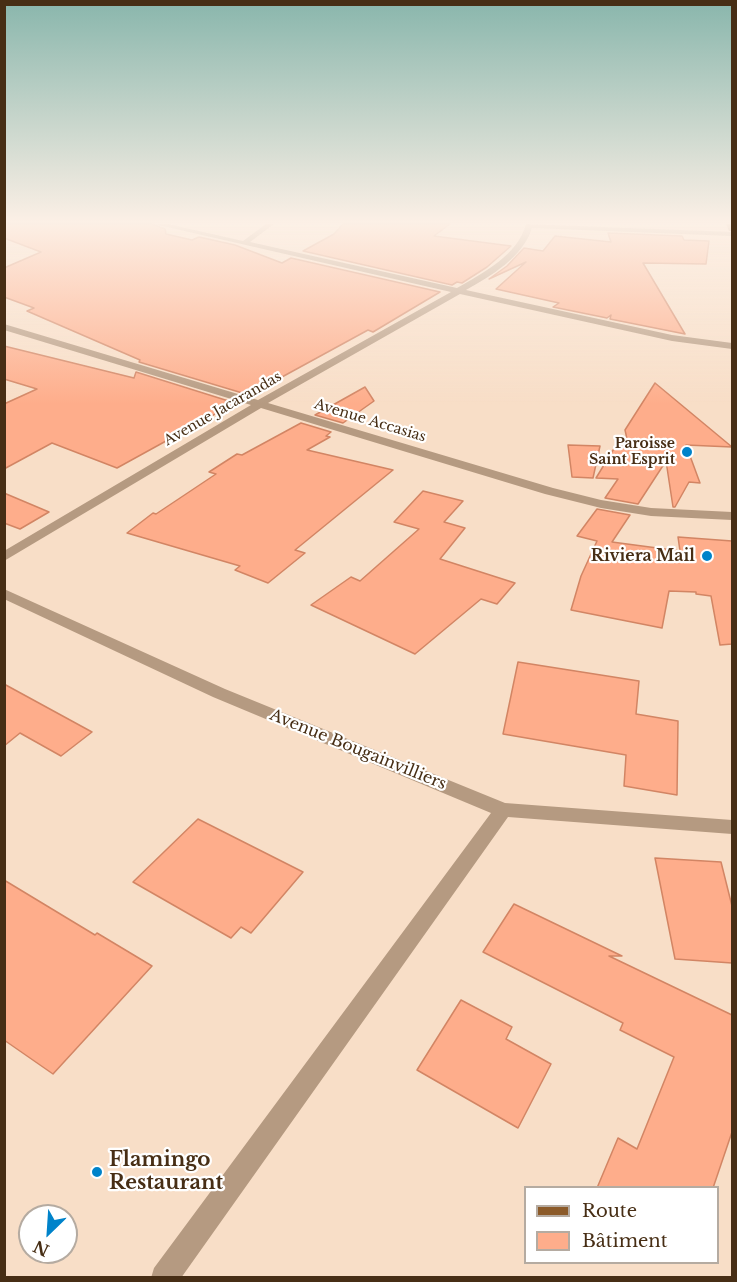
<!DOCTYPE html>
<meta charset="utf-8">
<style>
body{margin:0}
#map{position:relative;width:737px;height:1282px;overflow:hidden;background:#f8dec7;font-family:"Libre Baskerville",serif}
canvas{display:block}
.frame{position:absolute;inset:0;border:6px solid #472e15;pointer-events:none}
.legend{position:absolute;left:524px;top:1186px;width:195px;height:78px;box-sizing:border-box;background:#fff;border:2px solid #b5aba1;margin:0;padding:8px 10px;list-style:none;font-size:18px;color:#472e15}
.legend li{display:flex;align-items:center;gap:12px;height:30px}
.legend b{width:30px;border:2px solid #b5aba1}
.north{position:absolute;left:18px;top:1204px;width:60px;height:60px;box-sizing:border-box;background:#fff;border:2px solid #b5aba1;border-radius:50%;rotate:205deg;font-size:16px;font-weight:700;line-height:24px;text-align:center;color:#472e15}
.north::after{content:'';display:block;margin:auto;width:21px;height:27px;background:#0083ca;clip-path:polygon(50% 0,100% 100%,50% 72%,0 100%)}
</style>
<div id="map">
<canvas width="737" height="1282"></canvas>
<div class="frame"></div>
<ul class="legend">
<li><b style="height:8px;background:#8c5b2a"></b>Route</li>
<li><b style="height:16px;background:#fead8b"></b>Bâtiment</li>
</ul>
<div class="north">N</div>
</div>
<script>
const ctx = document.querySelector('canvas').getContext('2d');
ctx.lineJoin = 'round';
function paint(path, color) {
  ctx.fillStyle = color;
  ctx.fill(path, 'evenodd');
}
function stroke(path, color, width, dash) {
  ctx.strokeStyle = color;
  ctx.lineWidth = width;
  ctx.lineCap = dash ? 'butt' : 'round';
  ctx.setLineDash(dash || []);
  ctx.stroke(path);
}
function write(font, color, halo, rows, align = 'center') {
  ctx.font = font + ' "Libre Baskerville",serif';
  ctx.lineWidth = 4.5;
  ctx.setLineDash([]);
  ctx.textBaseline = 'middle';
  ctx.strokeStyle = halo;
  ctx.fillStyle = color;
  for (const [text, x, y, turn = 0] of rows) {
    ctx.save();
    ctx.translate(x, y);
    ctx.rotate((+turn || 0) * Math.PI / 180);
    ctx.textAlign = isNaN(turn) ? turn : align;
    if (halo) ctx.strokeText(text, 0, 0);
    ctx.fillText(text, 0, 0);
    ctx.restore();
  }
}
const building = new Path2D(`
 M4 224H152L165 229 166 234 192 240 199 237 235 245 282 263 291 258 440 292 373 332 368 330 249 395 139 362 140 360 27 311 34 308 4 297V268L41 252 4 238Z
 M343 224H450L434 236 511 246 487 267 462 283 457 282 452 285 303 251 334 234Z
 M608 233 682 236 684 240 709 241 706 264 643 263 685 334 610 319 611 315 607 318 553 307 559 303 496 289 526 262 489 279 507 266 524 248 543 251 555 236 611 242Z
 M4 346 134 378 136 372 235 403 117 468 52 443 4 469V404L37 389 4 379Z
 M655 383 732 447 686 445 700 483 689 482 675 507H673L666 461 638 504 605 498 618 479 596 478 615 447 629 448 625 430Z
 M365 387 374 401 343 423 315 415Z
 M301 423 331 432 326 436 330 437 307 450 393 470 295 550 305 553 268 583 235 570 240 566 127 533 153 513 156 514 216 474 209 472 237 454 242 455Z
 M568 445 600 446 593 478 572 477Z
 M423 491 463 501 444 522 465 528 440 559 515 583 497 604 481 599 415 654 311 605 351 577 360 581 419 529 394 522Z
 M4 493 49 512 20 529 4 523Z
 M597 509 630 515 612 542 680 551 678 537 732 541V644L720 645 711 596 696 594V592L669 591 662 628 571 610 581 576 597 541 577 536Z
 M518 662 639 681 636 714 678 721 677 795 624 786 626 755 503 734Z
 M4 684 92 732 61 756 20 733 4 746Z
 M198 819 303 872 251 933 241 927 231 938 133 882Z
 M655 858 721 862 732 906V963L675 959Z
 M4 880 95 935 97 933 152 966 53 1074 4 1040Z
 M514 904 622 956H609L732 1015V1132L713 1188H597L618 1138 637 1149 674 1057 620 1030 623 1023 483 952Z
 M461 1000 512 1027 506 1039 551 1064 518 1128 417 1070Z`);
const minor = new Path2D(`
 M154 224H168L243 241 266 224H274L250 242 457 288C483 273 518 255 526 224L732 232V236L532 228C523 257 491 276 466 290L672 335 732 343V349L672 341 460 294 268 403 553 488 601 500 651 508 732 512V520L651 516 601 508 545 494 261 408 4 561V551L251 405 4 330V324L258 400 451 292Z
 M4 589 225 689 505 803 732 820V834L508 817 181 1278H151L154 1268 491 813 213 697 4 599Z`);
const primary = new Path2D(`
 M726 224H732V231H729Z`);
const markers = [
 [687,452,6,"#0083ca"],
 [707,556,6,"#0083ca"],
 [97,1172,6,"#0083ca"]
];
const farStreetnames = [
 ["Avenue Jacarandas",223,409,-30],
 ["Avenue Accasias",370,421,17]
];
const farPoinames = [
 ["Paroisse",675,444],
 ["Saint Esprit",675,460]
];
const poiNames = [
 ["Riviera Mail",695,556]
];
const streetNames = [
 ["Avenue Bougainvilliers",358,750,22]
];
const nearPoinames = [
 ["Flamingo",109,1160],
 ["Restaurant",109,1183]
];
paint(building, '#fead8b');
stroke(building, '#d28564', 1.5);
paint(minor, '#b59a81');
paint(primary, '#8c5b2a');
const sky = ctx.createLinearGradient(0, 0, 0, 404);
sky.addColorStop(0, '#89b6ac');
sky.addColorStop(0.55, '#fcf0e6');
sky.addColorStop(1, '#fcf0e600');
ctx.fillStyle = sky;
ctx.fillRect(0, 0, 737, 404);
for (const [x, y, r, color] of markers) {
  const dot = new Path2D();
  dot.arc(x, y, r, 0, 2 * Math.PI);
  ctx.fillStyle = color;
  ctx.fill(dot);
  stroke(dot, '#fff', 2);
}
write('14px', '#472e15', '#fff', farStreetnames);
write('bold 14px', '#472e15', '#fff', farPoinames, 'right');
write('bold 16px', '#472e15', '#fff', poiNames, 'right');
write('16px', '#472e15', '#fff', streetNames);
write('bold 20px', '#472e15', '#fff', nearPoinames, 'left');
</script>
